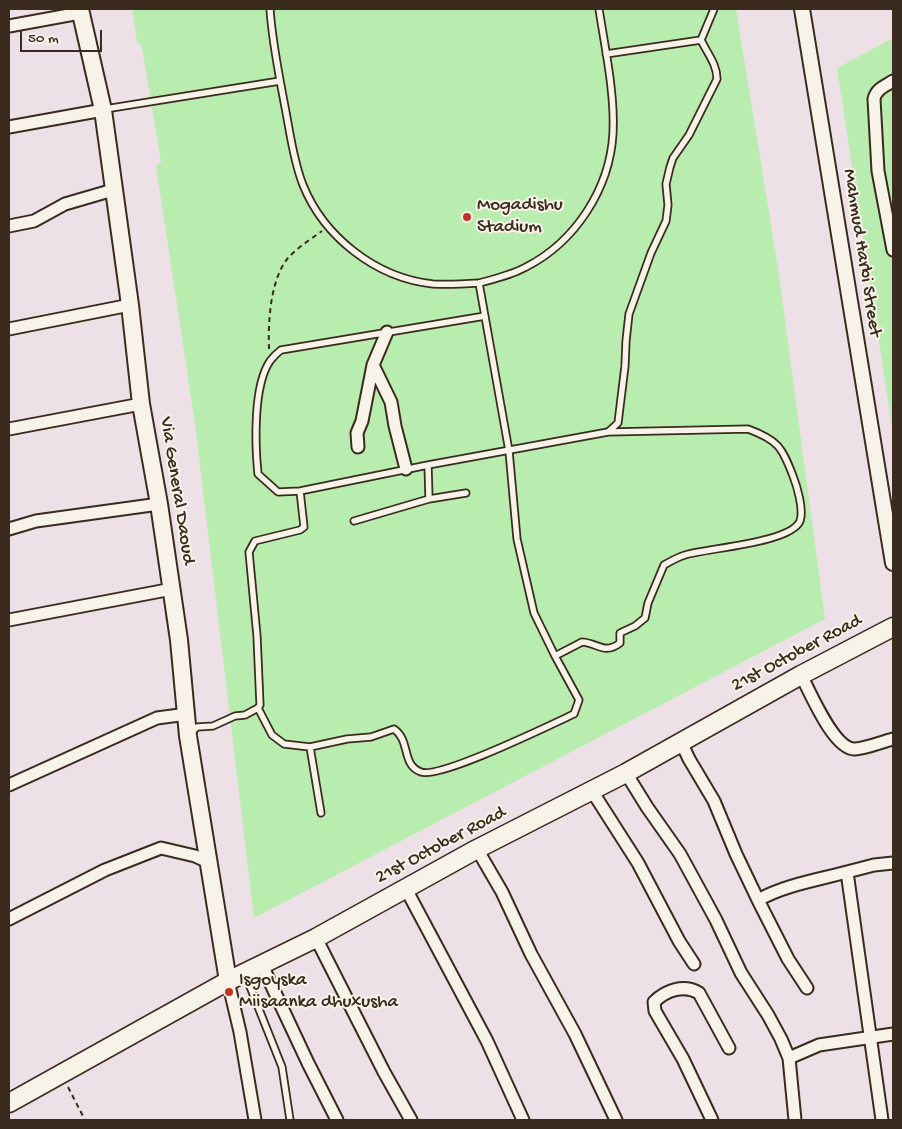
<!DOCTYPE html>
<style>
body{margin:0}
#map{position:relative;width:902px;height:1129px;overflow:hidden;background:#ede1e7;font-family:"Gochi Hand",sans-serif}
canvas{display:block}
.frame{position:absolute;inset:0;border:10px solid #3b2a1e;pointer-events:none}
.scale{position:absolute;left:20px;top:30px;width:82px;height:22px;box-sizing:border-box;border:2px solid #3b2a1e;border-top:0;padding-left:6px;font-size:15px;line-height:18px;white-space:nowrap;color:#3b2a1e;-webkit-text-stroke:4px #f7f3e8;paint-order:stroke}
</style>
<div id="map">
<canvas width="902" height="1129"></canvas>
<div class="frame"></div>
<div class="scale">50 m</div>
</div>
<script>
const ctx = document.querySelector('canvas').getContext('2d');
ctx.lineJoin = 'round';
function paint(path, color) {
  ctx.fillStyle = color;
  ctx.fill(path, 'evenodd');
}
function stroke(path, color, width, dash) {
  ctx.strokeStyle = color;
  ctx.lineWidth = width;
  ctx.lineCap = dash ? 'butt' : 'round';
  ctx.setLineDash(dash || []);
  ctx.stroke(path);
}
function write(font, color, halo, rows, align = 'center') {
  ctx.font = font + ' "Gochi Hand",sans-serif';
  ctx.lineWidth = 4;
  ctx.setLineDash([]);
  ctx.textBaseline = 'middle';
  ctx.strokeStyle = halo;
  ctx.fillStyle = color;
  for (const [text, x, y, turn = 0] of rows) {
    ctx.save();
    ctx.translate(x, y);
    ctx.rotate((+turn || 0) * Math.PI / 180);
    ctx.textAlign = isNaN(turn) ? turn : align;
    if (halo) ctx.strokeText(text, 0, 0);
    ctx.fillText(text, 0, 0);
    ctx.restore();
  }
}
const green = new Path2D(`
 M132 9H736L778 268 825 619 254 918 195 424 156 166 161 162 142 47 137 42Z
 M893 38V434L837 68Z`);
const path = new Path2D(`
 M269 349C268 322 270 280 288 258 297 248 311 239 322 231
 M68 1087 85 1120`);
const service = new Path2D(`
 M270 9C272 41 279 75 285 107 290 132 293 160 303 185 324 237 376 278 433 284 449 285 464 284 479 283
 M606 54 701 40 714 9
 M105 109 280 81
 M485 316 281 350C277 353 273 357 270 361 253 386 255 445 258 474L278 492 300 491 428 465 608 432 748 429C778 440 782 447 793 476 797 486 804 510 800 521 791 543 707 548 685 555 678 557 671 561 664 565L648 603 645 618 635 626 620 633V643C604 655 598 643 582 642L555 656
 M608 432 618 423 625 366 626 341 629 314 651 253 666 221 668 205 666 184 670 167 673 158 689 135 717 79C717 64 707 53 701 40
 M428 465 429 499
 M354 521 429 499 466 493
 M258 708 272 735 284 744 310 747 347 739 371 737 394 729C411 741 401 765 421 772 440 779 550 725 574 714L579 700 555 656 534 613 517 539 509 451 479 283C495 279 511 275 526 267 575 242 610 189 613 133 615 94 605 48 599 9
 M191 733 197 727 213 726 235 716 245 715 258 708 260 705 257 636 249 552 255 541 300 530 304 527 300 491
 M310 747 321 813
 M245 974 282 1067 290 1120`);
const minor = new Path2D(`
 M9 26 80 13
 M893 81C885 86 876 89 874 99L878 171 893 250
 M9 127 103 110
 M9 226 34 221 65 204 113 190
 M9 329 130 305
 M373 365 391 402 395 426 406 469
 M9 429 141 404
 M358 447 357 433 362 421 373 365 387 332
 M9 529 36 521 159 504
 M9 620 172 589
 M801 675C810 692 834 750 855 749 868 748 881 742 893 739
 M681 742 689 759 714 801 736 854 758 900C785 885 817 880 847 872
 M626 773 647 807 680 854 716 920 741 973 768 1015 781 1039 789 1058
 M9 785 157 718 187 714
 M592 791 638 863 679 941 694 964
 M477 849 502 892 531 954 575 1034 616 1120
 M406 889 487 1041 523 1120
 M758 900 788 959 807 988
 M9 919 105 870 161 848 195 856 208 862
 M316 938 384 1072 411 1120
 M262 965 308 1063 337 1120
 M228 981 240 1032 255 1120
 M712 1120 683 1059 655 1011 654 1002C666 990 684 984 699 993L729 1048
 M795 1120 789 1058 819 1045 893 1034
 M882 1120 847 872 874 865 893 863`);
const tertiary = new Path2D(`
 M802 9 893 563`);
const secondary = new Path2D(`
 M80 9 103 110 130 305 141 404 159 504 179 640 188 736 228 981`);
const primary = new Path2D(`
 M9 1103 228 981 316 938 477 849 626 773 801 675 893 627`);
const markers = [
 [467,217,5,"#c8321e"],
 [229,992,5,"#c8321e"]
];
const poiNames = [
 ["Mogadishu",477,206],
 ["Stadium",477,228],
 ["Isgoyska",239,981],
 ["Miisaanka dhuxusha",239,1003]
];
const streetNames = [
 ["Mahmud Harbi Street",861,253,81],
 ["Via General Daoud",176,491,81],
 ["21st October Road",797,654,-28],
 ["21st October Road",441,846,-28]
];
paint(green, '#b8edaf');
stroke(service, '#3b2a1e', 9);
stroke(minor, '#3b2a1e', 15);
stroke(tertiary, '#3b2a1e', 18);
stroke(secondary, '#3b2a1e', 20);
stroke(primary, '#3b2a1e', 21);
stroke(path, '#3b2a1e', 2, [5, 4]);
stroke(service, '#f7f3e8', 5.5);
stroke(minor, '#f7f3e8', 11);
stroke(tertiary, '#f7f3e8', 14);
stroke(secondary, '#f7f3e8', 16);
stroke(primary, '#f7f3e8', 18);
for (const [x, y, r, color] of markers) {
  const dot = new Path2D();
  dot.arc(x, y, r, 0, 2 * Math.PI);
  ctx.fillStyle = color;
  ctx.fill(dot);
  stroke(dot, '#f7f3e8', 2);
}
write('19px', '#3b2a1e', '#f7f3e8', poiNames, 'left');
write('19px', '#3b2a1e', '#f7f3e8', streetNames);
</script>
